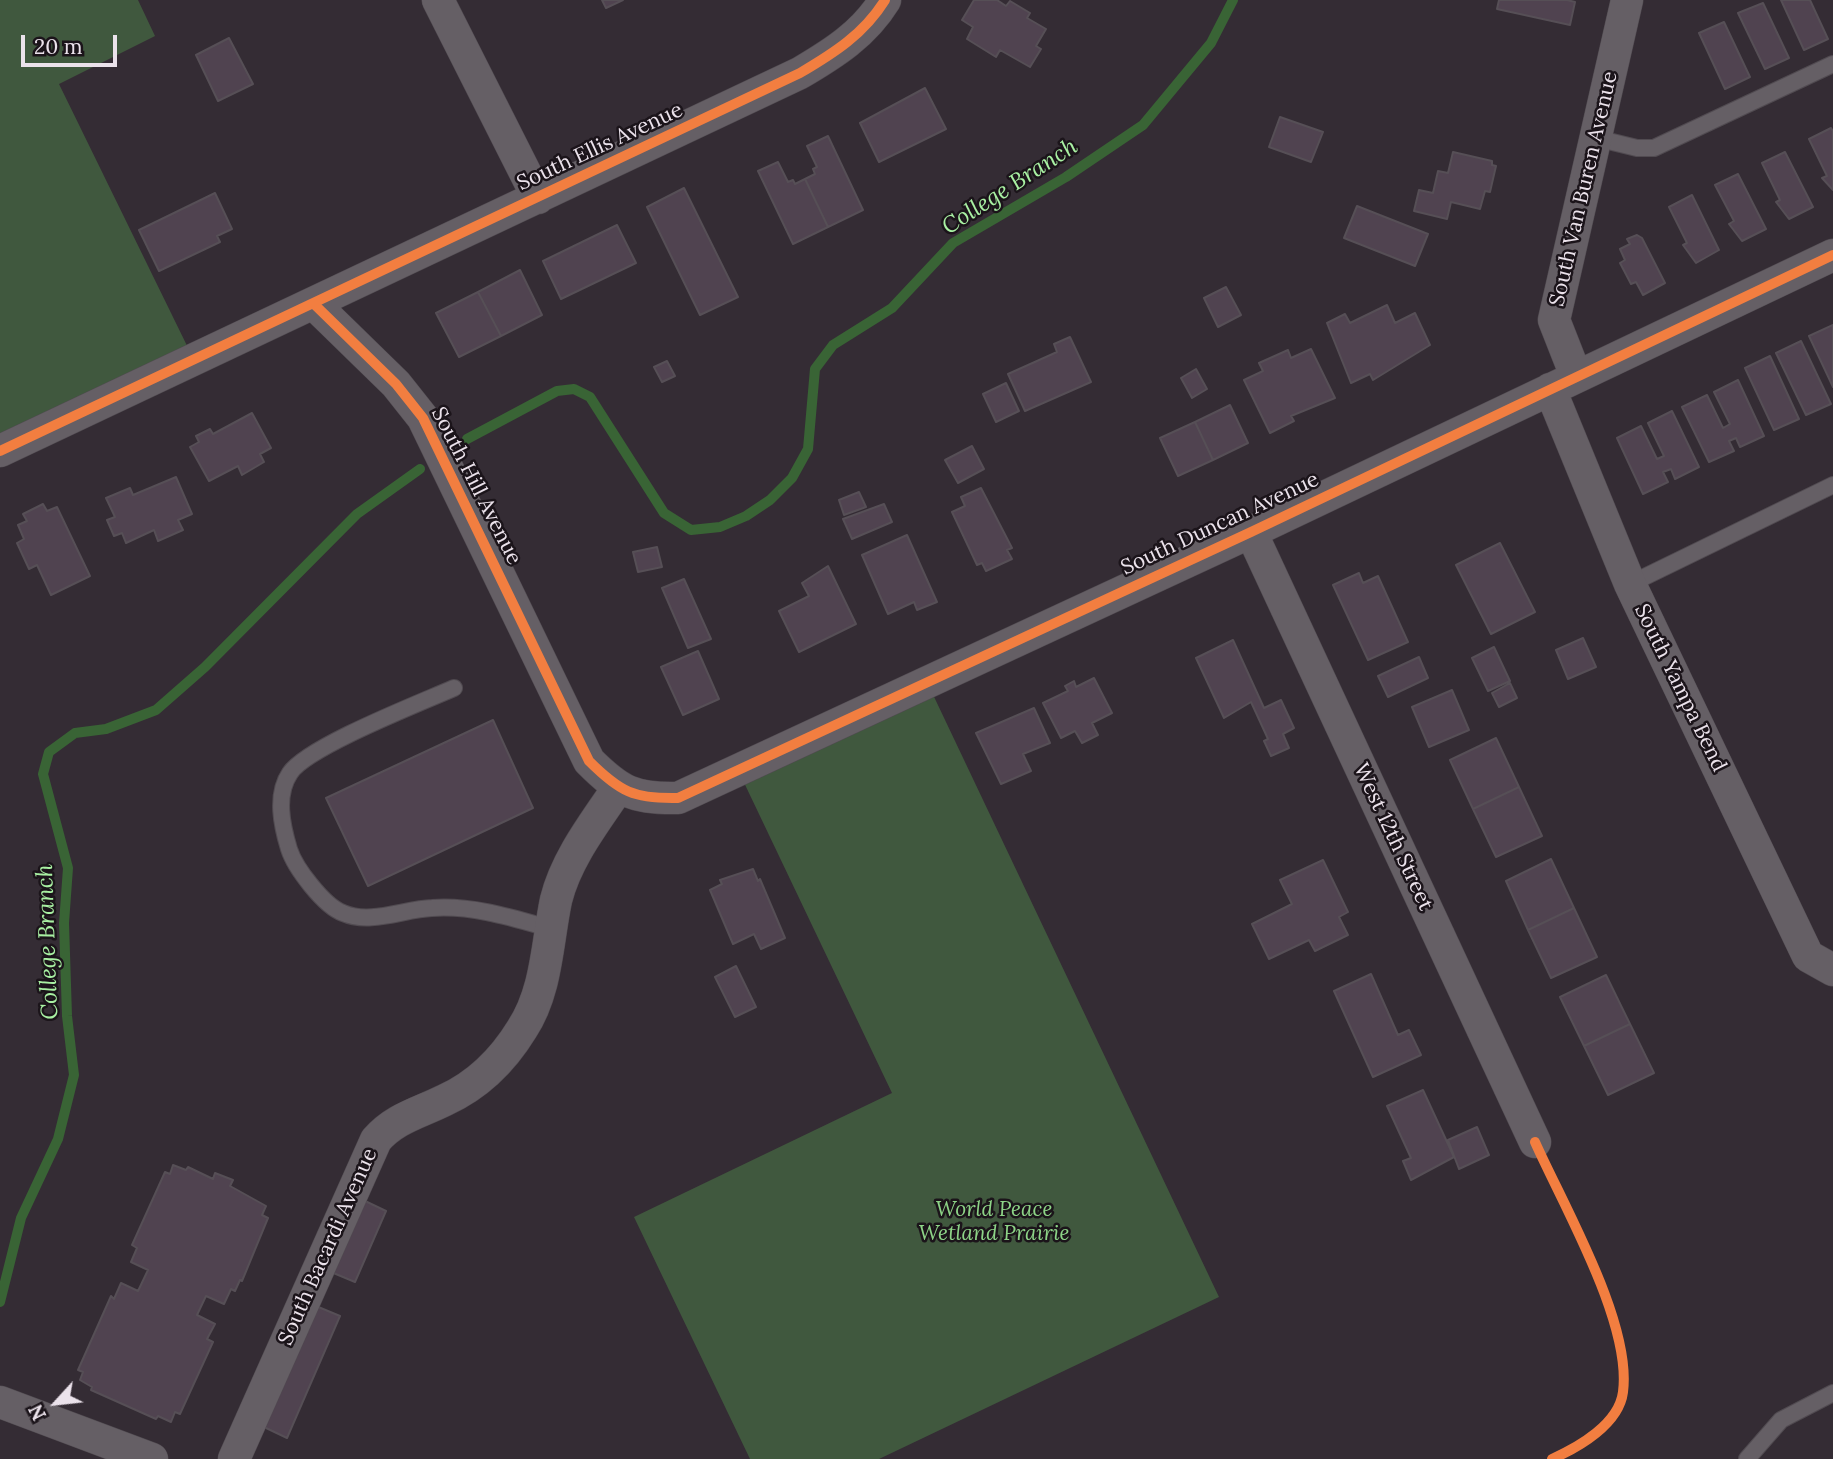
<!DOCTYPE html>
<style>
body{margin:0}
#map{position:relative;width:1833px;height:1459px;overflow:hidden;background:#342c34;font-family:Lora,serif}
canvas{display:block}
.north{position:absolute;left:21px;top:1368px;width:70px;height:70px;-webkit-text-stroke:5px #1b141a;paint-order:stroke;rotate:243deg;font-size:19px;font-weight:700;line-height:28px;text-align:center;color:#ebe2eb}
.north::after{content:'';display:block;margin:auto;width:24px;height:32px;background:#ebe2eb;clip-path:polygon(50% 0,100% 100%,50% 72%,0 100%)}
.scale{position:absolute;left:21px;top:35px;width:96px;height:32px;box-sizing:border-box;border:4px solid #ebe2eb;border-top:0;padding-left:9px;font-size:21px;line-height:24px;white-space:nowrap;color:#ebe2eb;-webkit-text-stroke:5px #1b141a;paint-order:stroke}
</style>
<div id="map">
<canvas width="1833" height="1459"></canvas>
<div class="north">N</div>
<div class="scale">20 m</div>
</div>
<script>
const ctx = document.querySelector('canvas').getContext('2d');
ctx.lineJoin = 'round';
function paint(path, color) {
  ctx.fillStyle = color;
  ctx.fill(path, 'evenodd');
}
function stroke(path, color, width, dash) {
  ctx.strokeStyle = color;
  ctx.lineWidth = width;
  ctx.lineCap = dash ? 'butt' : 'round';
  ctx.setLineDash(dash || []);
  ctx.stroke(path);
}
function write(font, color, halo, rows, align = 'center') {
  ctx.font = font + ' Lora,serif';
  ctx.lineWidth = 5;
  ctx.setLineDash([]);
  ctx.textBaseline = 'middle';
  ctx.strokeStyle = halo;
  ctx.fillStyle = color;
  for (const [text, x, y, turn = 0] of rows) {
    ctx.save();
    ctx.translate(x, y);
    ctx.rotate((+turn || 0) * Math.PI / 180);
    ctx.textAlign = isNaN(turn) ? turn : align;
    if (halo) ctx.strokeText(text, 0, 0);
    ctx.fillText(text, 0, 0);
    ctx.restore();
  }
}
const green = new Path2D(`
 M0 0H138L155 36 59 84 194 360 0 451Z
 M927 682 1219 1297 879 1459H750L634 1217 892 1093 738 770Z`);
const stream = new Path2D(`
 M467 439 557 391 574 389 590 397 664 513 691 530 720 527 746 516 770 500 792 478 808 449 815 369 833 345 892 308 953 243 1066 177 1143 125 1211 43 1233 0
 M0 1302 21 1218 58 1139 74 1075 67 1016 64 923 68 868 43 774 49 752 75 733 106 729 156 710 205 667 357 514 420 469`);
const building = new Path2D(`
 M602 0H623L606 8Z
 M974 0H997L1006 6 1010 1 1030 13 1027 18 1046 29 1036 46 1041 49 1030 67 1000 50 996 57 967 39 973 27 962 20Z
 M1499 0H1567L1575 2 1570 25 1497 9Z
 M1781 0H1810L1828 39 1804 50Z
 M1763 3 1789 58 1765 69 1738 13Z
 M1724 22 1750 77 1725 89 1699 33Z
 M229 38 253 84 218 101 196 55Z
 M925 88 946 129 879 162 860 123Z
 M1280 117 1323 132 1311 162 1269 147Z
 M1831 128 1833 131V190L1822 178 1827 176 1809 139Z
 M828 136 863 210 828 227 805 179 815 174 813 169 817 167 807 146Z
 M1453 152 1492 161V165L1496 166 1490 192 1485 191 1480 209 1451 202 1447 219 1414 211 1419 190 1433 193 1438 171 1448 173Z
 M1785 152 1813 207 1789 219 1776 202 1780 200 1762 163Z
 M778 162 788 182 793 180 795 184 805 179 828 227 793 244 758 171Z
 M1738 174 1766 229 1742 241 1729 224 1734 221 1715 185Z
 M684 188 738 297 700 315 647 207Z
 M215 193 232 229 217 236 220 242 159 271 139 230Z
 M1692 195 1719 250 1696 263 1683 245 1687 243 1669 207Z
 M1357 206 1428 234 1415 266 1344 238Z
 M617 225 636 263 561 299 543 261Z
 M1637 235 1642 238 1665 283 1643 295 1636 282 1631 284 1620 263 1625 260 1620 249 1630 244 1627 239Z
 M520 270 542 315 501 336 478 292Z
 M1226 287 1241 315 1218 327 1204 298Z
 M478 292 501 336 459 357 436 313Z
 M1387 305 1395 323 1415 313 1430 345 1373 380 1370 374 1351 383 1327 323 1345 314 1350 323Z
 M1833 325V387L1809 336Z
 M1070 337 1091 382 1025 411 1008 374 1057 352 1054 344Z
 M1801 341 1831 404 1806 415 1776 353Z
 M1311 349 1335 398 1291 416 1294 421 1270 433 1244 380 1263 371 1259 363 1288 350 1291 358Z
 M1770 356 1799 419 1774 430 1745 368Z
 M667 361 675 376 662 382 654 367Z
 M1196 369 1207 389 1192 398 1181 378Z
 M1738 380 1764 436 1740 447 1736 438 1729 441 1734 451 1709 462 1682 407 1707 395 1723 428 1730 424 1714 392Z
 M1006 383 1019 411 996 422 983 394Z
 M1230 405 1248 443 1213 460 1195 422Z
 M1672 411 1699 467 1675 479 1671 469 1663 472 1668 482 1643 494 1617 438 1641 426 1657 459 1664 456 1648 423Z
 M252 413 271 448 260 454 264 462 242 475 238 466 209 481 190 447 199 442 196 436 210 429 213 434Z
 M1195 422 1213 460 1178 476 1160 438Z
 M972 446 984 469 958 483 945 460Z
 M176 477 192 514 178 520 183 530 158 541 154 530 126 543 122 533 114 536 107 520 115 517 106 498 130 488 133 495Z
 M981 488 1012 548 1007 550 1012 559 986 571 982 563 977 565 952 512 965 506 961 497Z
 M859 492 866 507 844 515 839 500Z
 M43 504 47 511 57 507 90 576 51 595 37 565 29 569 17 543 24 539 18 525 27 521 23 514Z
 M884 504 892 522 852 539 843 519Z
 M907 535 937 602 917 610 914 602 888 614 862 555Z
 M1500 543 1535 612 1491 634 1456 565Z
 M657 547 662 567 638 572 633 552Z
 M828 566 856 624 799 652 779 611 809 596 802 583Z
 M1359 573 1363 583 1378 576 1408 642 1368 660 1333 585Z
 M684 579 711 639 688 648 662 588Z
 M1583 638 1596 667 1568 679 1556 650Z
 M1233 640 1264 708 1281 700 1294 728 1283 734 1289 748 1271 756 1264 741 1268 739 1251 702 1224 718 1196 658Z
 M1494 647 1510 681 1488 691 1472 658Z
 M698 651 719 699 683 715 661 667Z
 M1419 657 1428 678 1388 697 1378 676Z
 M1094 678 1112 713 1092 723 1098 735 1082 743 1075 731 1061 738 1043 703 1068 691 1065 686 1074 681 1076 687Z
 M1510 683 1517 698 1499 707 1492 693Z
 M1452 690 1469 730 1429 747 1412 707Z
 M1034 708 1050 743 1023 754 1031 771 1001 784 976 733Z
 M493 720 533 808 368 886 326 798Z
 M1496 738 1519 787 1473 809 1450 760Z
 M1519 787 1542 836 1496 857 1473 809Z
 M1551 859 1574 908 1528 930 1506 881Z
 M1323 860 1348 912 1339 917 1348 935 1315 951 1309 940 1269 959 1252 924 1292 904 1280 880Z
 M753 869 758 881 760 879 785 938 761 949 754 934 733 944 710 890 722 884 720 880Z
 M1574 908 1597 957 1551 978 1528 930Z
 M736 966 756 1007 735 1017 715 977Z
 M1371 974 1398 1035 1409 1030 1421 1055 1373 1077 1334 991Z
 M1606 975 1630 1024 1584 1046 1560 997Z
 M1630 1024 1654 1073 1608 1095 1584 1046Z
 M1423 1090 1454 1157 1411 1180 1403 1161 1411 1158 1387 1106Z
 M1477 1127 1489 1155 1459 1169 1448 1140Z
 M173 1165 186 1170 188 1167 213 1179 215 1173 233 1180 230 1186 266 1206 262 1215 268 1218 242 1281 240 1280 235 1291 231 1289 224 1304 206 1296 197 1315 215 1324 207 1339 213 1342 180 1414 175 1412 171 1422 158 1416 156 1419 91 1390 92 1387 80 1380 83 1372 78 1370 111 1296 114 1299 121 1283 138 1291 148 1270 131 1262 137 1248 132 1245 165 1172 170 1174Z
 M363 1200 386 1211 355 1282 331 1272Z
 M316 1306 340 1316 287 1438 264 1427Z`);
const service = new Path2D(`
 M1596 138 1637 148H1654L1833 64
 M1630 584 1833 485
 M454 688C420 703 307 747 290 773 275 795 282 826 289 849 295 868 324 906 343 913 370 925 404 909 432 908 473 905 513 918 552 929
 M1747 1459 1781 1420 1833 1393`);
const minor = new Path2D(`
 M438 0 538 198
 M314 304 396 384 423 418 589 761C620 792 634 799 678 798L1251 532 1833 255
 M1576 376 1554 320 1627 0
 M1550 389 1630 584 1808 956 1833 970
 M0 451 800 73C834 53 864 34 885 0
 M1251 532 1535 1142
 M0 1402 152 1459
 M234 1459 376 1140C395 1118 419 1113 445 1100 478 1085 503 1060 522 1029 547 991 547 943 556 900 566 859 595 822 618 788`);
const cycleway = new Path2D(`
 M314 304 396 384 423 418 589 761C620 792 634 799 678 798L1251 532 1833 255
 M0 451 800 73C834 53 864 34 885 0
 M1535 1142C1564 1207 1632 1323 1623 1392 1619 1424 1579 1447 1552 1459`);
const streetNames = [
 ["South Ellis Avenue",600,147,-25],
 ["South Van Buren Avenue",1584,189,-77],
 ["South Hill Avenue",476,486,63],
 ["South Duncan Avenue",1220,524,-25],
 ["South Yampa Bend",1680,688,64],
 ["West 12th Street",1393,837,65],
 ["South Bacardi Avenue",328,1247,-66]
];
const parkNames = [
 ["World Peace",994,1210],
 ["Wetland Prairie",994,1234]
];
const waterNames = [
 ["College Branch",1010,187,-33],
 ["College Branch",48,942,-92]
];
paint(green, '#40583e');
stroke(stream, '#396435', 10);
paint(building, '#504350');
stroke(building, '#564f56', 2);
stroke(service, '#514b51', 18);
stroke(minor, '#514b51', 33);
stroke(service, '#655f65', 16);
stroke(minor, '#655f65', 32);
stroke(cycleway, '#f27e40', 10);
write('21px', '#ebe2eb', '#1b141a', streetNames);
write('italic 21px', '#8dd487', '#1b141a', parkNames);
write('italic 23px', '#a9f1a3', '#1b141a', waterNames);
</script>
